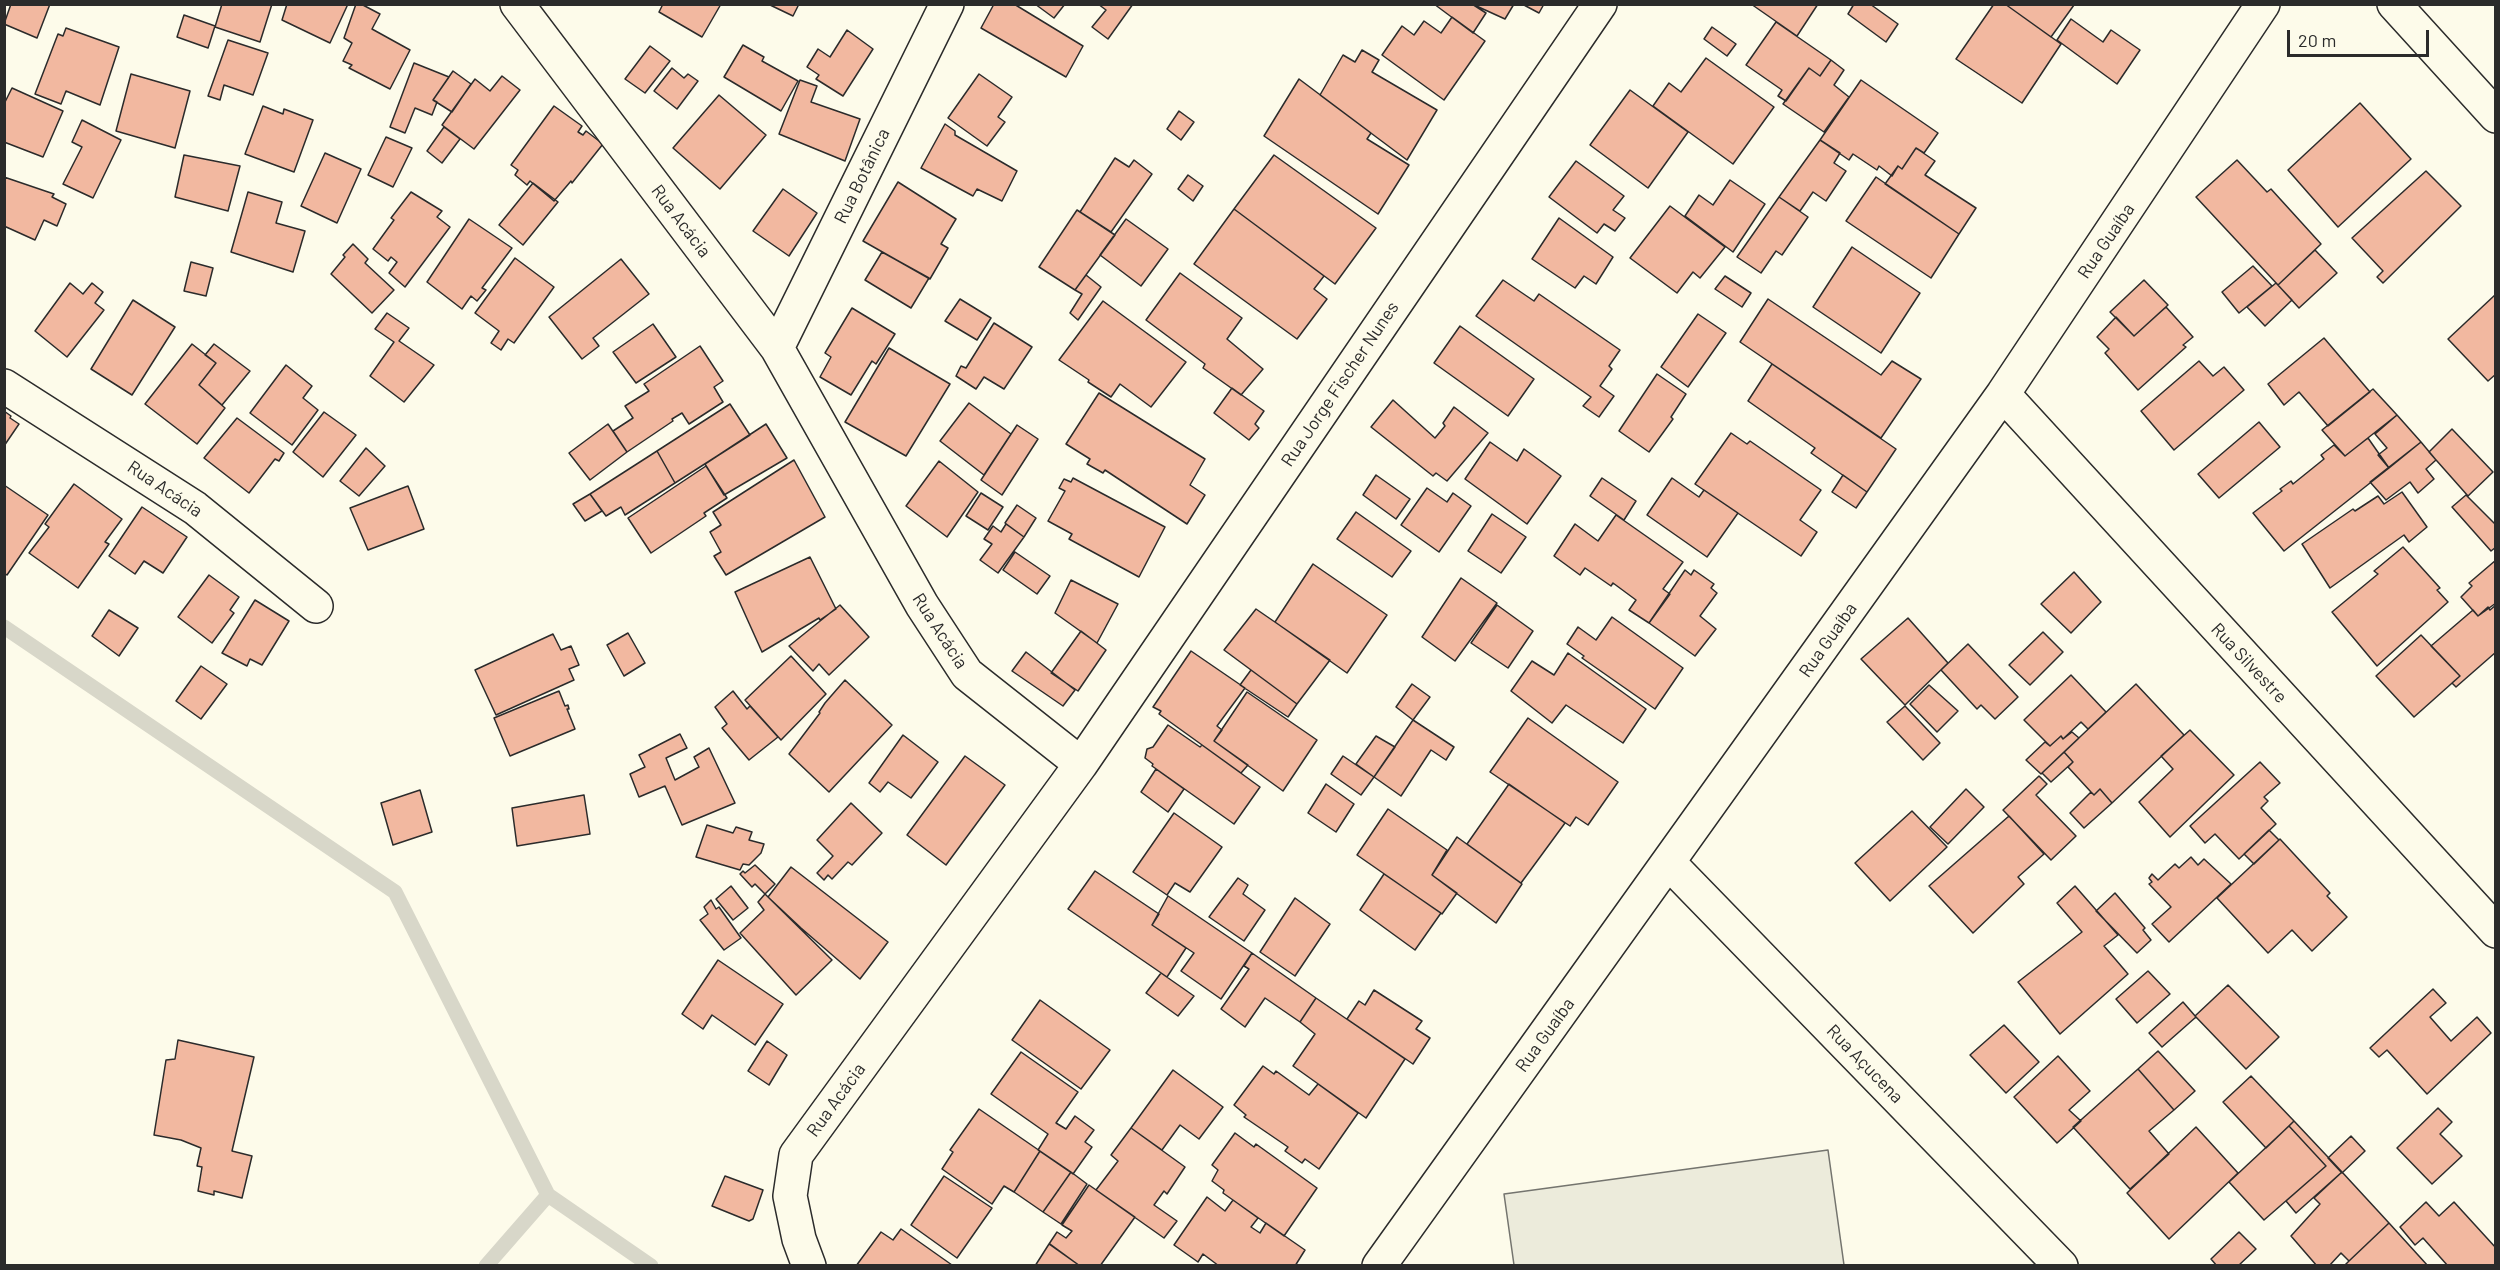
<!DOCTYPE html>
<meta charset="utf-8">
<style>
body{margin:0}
#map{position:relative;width:2500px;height:1270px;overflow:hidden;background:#fdfbea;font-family:Barlow,sans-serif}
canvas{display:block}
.frame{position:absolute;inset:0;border:6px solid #2b2b2b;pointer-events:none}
.scale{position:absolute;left:2287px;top:30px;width:142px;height:27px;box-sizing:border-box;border:3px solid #2b2b2b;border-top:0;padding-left:8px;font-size:18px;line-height:21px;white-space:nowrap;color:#2b2b2b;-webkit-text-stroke:4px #fdfbea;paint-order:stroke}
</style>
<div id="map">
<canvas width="2500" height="1270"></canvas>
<div class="frame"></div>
<div class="scale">20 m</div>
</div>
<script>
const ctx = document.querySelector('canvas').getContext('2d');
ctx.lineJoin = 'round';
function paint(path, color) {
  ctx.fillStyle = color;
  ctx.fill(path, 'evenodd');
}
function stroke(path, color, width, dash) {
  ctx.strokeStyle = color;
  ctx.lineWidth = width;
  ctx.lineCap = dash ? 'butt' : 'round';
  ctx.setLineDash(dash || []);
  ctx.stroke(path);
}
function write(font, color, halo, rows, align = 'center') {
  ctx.font = font + ' Barlow,sans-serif';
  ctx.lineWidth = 4.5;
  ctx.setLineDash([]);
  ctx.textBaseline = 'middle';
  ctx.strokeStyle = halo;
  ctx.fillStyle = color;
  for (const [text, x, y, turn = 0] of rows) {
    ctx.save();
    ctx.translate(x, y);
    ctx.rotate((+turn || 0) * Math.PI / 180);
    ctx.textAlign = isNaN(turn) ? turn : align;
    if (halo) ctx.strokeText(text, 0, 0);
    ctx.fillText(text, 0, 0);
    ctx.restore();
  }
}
const green = new Path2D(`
 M1828 1150 1844 1265H1514L1504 1194Z`);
const stream = new Path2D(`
 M4 627 395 892 548 1195 651 1266
 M486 1266 548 1195`);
const building = new Path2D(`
 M11 4H50L37 38 4 24Z
 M222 4H272L260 42 215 27Z
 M287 4H348L330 43 282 20Z
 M356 4H361L380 14 372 29 410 50 390 89 349 68 352 65 343 61 352 43 344 38Z
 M663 4H721L702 37 659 12Z
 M768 4H799L793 16Z
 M994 4H1014L1083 46 1066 77 981 28Z
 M1035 4H1065L1054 18Z
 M1098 4H1133L1108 39 1092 27 1106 10Z
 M1434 4H1472L1486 13 1473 33Z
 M1472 4H1514L1505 19Z
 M1522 4H1544L1539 13Z
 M1751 4H1818L1797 36Z
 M1854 4H1870L1898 24 1886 42 1848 14Z
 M1994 4H2005L2061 44 2022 103 1956 59Z
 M2005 4H2073L2074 5 2051 37Z
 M184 15 215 26 208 48 177 37Z
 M1452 17 1485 41 1444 100 1382 55 1402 26 1414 35 1424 21 1441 33Z
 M2071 19 2103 42 2111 30 2140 50 2117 84 2057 40Z
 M1776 22 1831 60 1820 76 1809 68 1786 101 1778 96 1782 90 1746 65Z
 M1712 27 1736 44 1727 56 1704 39Z
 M66 28 119 47 100 105 66 91 61 104 35 94 58 34 63 36Z
 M847 30 873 49 843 96 816 79 819 75 807 67 818 49 830 57Z
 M228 40 268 53 253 95 224 85 220 100 208 96Z
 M743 45 764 57 762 61 798 81 781 111 724 77Z
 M650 46 670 61 645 93 625 79Z
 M1362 50 1379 60 1372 72 1437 110 1407 160 1320 95 1343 55 1355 62Z
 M1706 58 1774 107 1733 164 1653 106 1669 83 1681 92Z
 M1831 60 1844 70 1834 85 1849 97 1824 132 1783 104 1809 68 1820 76Z
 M414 63 449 77 433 100 437 102 432 115 415 108 405 133 390 127Z
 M672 68 684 78 688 74 698 81 677 109 654 91Z
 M453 71 471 84 452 112 433 100Z
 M131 74 190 91 175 148 116 131Z
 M979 74 1012 97 998 117 1005 122 987 146 948 118Z
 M502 76 520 90 474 149 442 125 475 79 490 91Z
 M1299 79 1371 133 1367 139 1409 165 1378 214 1264 136Z
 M800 80 817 86 811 102 860 119 845 161 779 134Z
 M1861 80 1938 133 1924 153 1916 148 1902 169 1898 166 1892 176 1879 166 1877 170 1853 154 1849 160 1820 140Z
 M12 88 63 111 43 157 4 142V104Z
 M1630 90 1688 132 1648 188 1590 145Z
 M719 95 766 135 720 189 673 148Z
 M2360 103 2411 159 2338 227 2288 170Z
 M263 106 283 114 284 109 313 120 294 172 245 154Z
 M554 106 582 126 578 132 583 135 586 131 603 144 572 183 571 181 554 201 530 181 527 185 515 175 518 170 511 165Z
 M1179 111 1194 122 1181 140 1167 129Z
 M82 120 121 140 93 198 63 184 82 147 72 142Z
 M945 124 955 131V135L1017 171 1002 201 977 189 973 196 921 168Z
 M444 127 460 139 442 163 427 151Z
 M386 137 412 148 393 187 368 175Z
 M1820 140 1840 153 1834 163 1846 171 1826 201 1813 192 1800 211 1779 197Z
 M1916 148 1935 161 1925 175 1976 208 1959 234 1885 184 1898 166 1902 169Z
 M325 153 361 169 337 223 301 206Z
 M184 155 240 166 228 211 175 197Z
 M1274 155 1376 228 1335 284 1234 209Z
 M1115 158 1129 167 1134 160 1152 174 1111 232 1080 212Z
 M2237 160 2267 192 2271 189 2321 244 2278 285 2196 197Z
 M1576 161 1624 196 1613 210 1625 218 1615 231 1604 224 1597 233 1549 197Z
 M2426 171 2461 206 2383 283 2377 277 2383 271 2352 238Z
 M1188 175 1203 186 1193 201 1178 189Z
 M4 177 54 194 52 197 66 204 57 226 44 220 35 240 4 226Z
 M1876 177 1959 234 1931 278 1846 221Z
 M1730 180 1765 204 1733 252 1685 216 1699 195 1713 205Z
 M898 182 956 219 941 244 948 248 930 279 863 241Z
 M533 183 558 202 523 245 499 225Z
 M783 189 817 213 789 256 753 231Z
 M248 192 282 202 276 223 305 231 293 272 231 252Z
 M411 192 442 211 437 217 450 227 405 287 389 273 397 262 391 257 388 261 373 249 394 220 391 218Z
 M1779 197 1808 217 1782 255 1776 251 1761 273 1737 257Z
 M1670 206 1725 247 1700 278 1693 272 1677 293 1630 258Z
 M1234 209 1324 276 1314 289 1327 299 1297 339 1194 264Z
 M1077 210 1115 235 1075 290 1039 267Z
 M1559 218 1613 257 1596 284 1584 276 1575 288 1532 259Z
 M469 219 512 248 482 288 486 290 477 301 471 296 462 309 427 282Z
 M1126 219 1168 249 1141 286 1100 255Z
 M353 244 368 259 365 263 394 290 372 313 331 274 345 257 343 255Z
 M1852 247 1920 293 1881 353 1813 307Z
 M2315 250 2337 273 2299 308 2278 285Z
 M882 252 929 278 911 308 865 280Z
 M515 258 554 287 514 343 508 339 501 350 491 343 499 331 475 313Z
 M621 259 649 294 593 338 599 346 582 359 549 317Z
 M191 262 213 268 206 296 184 291Z
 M2253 266 2272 286 2239 313 2222 292Z
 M1180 273 1242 318 1227 339 1263 369 1241 395 1203 368 1205 364 1146 320Z
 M1086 275 1101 287 1078 320 1070 313 1082 294 1075 290Z
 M1725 276 1751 293 1742 307 1715 289Z
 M1503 280 1534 301 1539 294 1620 350 1609 366 1612 369 1600 386 1614 396 1599 417 1583 406 1591 397 1476 316Z
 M2144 280 2168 305 2134 336 2110 312Z
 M70 283 83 294 92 283 103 292 95 303 104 310 67 357 35 331Z
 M2276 283 2292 300 2265 326 2247 307Z
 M2496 294V374L2488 381 2448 339Z
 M960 299 991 318 977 340 945 321Z
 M1768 299 1881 375 1892 361 1921 379 1881 438 1740 342Z
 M133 300 175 327 132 395 91 369Z
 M1103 301 1186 362 1151 407 1120 384 1111 397 1088 382 1089 380 1059 360Z
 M2166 307 2193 337 2183 345 2186 347 2138 390 2105 353 2109 349 2097 337 2116 317 2134 336Z
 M852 308 895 334 876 364 872 361 851 395 820 377 831 357 825 353Z
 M387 313 409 328 399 341 434 365 404 402 370 376 394 342 375 329Z
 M1698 314 1726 333 1688 387 1661 367Z
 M994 323 1032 347 1004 389 984 377 976 389 956 376 961 366 966 368Z
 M653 324 676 357 636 383 613 352Z
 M1460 326 1534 379 1508 416 1434 363Z
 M2324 338 2370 392 2328 426 2299 392 2284 405 2268 384Z
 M192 344 216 363 199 385 225 408 197 444 145 404Z
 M214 344 250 371 222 405 199 385 216 363 205 355Z
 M700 346 723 381 714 387 723 402 689 424 682 413 672 419 673 421 627 452 613 431 633 418 625 406 649 391 644 384Z
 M889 348 950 384 906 456 845 422Z
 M2199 361 2213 376 2224 367 2244 390 2174 450 2141 411Z
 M1772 364 1896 449 1867 492 1811 453 1815 448 1748 401Z
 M286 365 312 386 303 398 318 410 292 445 250 413Z
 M1657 374 1686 394 1671 417 1673 419 1649 452 1619 431Z
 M1232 388 1264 411 1255 424 1259 428 1249 440 1214 413Z
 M2373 389 2397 415 2345 456 2322 430Z
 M1099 393 1205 459 1190 485 1205 495 1187 524 1105 470 1103 473 1087 464 1090 459 1066 444Z
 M1393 400 1435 438 1445 426 1443 423 1454 407 1488 433 1447 481 1436 473 1433 476 1371 427Z
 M969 403 1011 434 984 475 940 441Z
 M730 404 750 435 675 483 657 451Z
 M4 411 11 416 10 418 19 424 4 446Z
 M324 412 356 435 323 477 293 452Z
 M2397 415 2421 442 2389 468 2378 455 2387 448 2375 434Z
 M237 418 284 453 279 461 275 459 249 493 204 458Z
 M2259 422 2280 447 2219 498 2198 474Z
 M608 424 627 452 590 480 569 453Z
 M766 424 787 458 724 495 705 464Z
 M1017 425 1038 439 1002 495 981 480Z
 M2452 429 2493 472 2468 496 2429 452Z
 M1731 433 1747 444 1750 441 1821 490 1800 520 1817 532 1801 556 1695 484Z
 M2368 438 2389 468 2284 551 2253 513 2282 491 2280 489 2291 481 2293 484 2324 459 2321 455 2334 445 2345 456Z
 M1490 442 1517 461 1524 449 1561 476 1527 524 1465 479Z
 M2421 442 2436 460 2426 469 2434 479 2418 493 2410 482 2386 500 2370 482Z
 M366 448 385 466 359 496 340 481Z
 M657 451 675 483 625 515 621 507 606 516 590 494Z
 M794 460 825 517 726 575 714 556 721 552 710 532 721 525 713 512Z
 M939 461 978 492 947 537 906 506Z
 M706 466 727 498 704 513 706 516 651 553 628 518Z
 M1376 475 1410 499 1396 519 1363 495Z
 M1843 475 1867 492 1856 508 1832 492Z
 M1073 478 1165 527 1139 577 1069 539 1072 534 1048 521 1065 491 1059 488 1064 479 1071 482Z
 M1602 478 1636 501 1624 520 1590 496Z
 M1672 478 1699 497 1704 490 1738 513 1707 557 1647 515Z
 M74 484 122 519 105 542 109 544 78 588 29 553 49 527 45 524Z
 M4 485 48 515 7 575 4 573Z
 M408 486 424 529 368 550 350 508Z
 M1427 488 1447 502 1453 493 1471 506 1439 552 1401 525Z
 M2402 492 2427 527 2409 542 2404 535 2330 588 2302 544 2353 509 2355 511 2378 496 2384 504Z
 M981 493 1003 507 988 530 966 516Z
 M590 494 602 511 585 521 573 504Z
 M2466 495 2496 525V547L2491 551 2452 507Z
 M1017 505 1036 518 1024 537 1005 523Z
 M142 507 187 537 163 573 144 561 135 574 109 556Z
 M1356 512 1411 551 1392 577 1337 539Z
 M1492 514 1526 537 1501 573 1468 551Z
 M1616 515 1683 562 1663 589 1670 594 1649 623 1629 610 1636 600 1613 583 1611 586 1585 568 1580 575 1554 556 1575 524 1598 541Z
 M1006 524 1024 537 998 573 980 560 992 544 984 539 993 526 1001 532Z
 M2403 547 2440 588 2437 590 2448 602 2377 666 2332 612 2378 574 2374 571Z
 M1015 552 1050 576 1037 594 1003 570Z
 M810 557 836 609 820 620 819 618 762 652 735 592Z
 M2496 560V603L2478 616 2461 597 2472 586 2469 583Z
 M1313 564 1387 615 1347 673 1275 622Z
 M1685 570 1691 575 1694 570 1714 584 1711 588 1717 593 1700 616 1716 629 1695 656 1649 623Z
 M2074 572 2101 602 2071 633 2041 604Z
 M209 575 239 597 230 610 234 613 212 643 178 617Z
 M1461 578 1497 603 1455 661 1422 637Z
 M1071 580 1118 604 1097 643 1055 613Z
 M255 600 289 621 262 665 250 659 247 666 222 653Z
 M840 605 869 637 829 675 819 664 813 671 789 646Z
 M1497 605 1533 631 1508 668 1471 643Z
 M2496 605V652L2456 687 2452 683 2460 676 2431 646 2473 610 2478 616 2488 607 2490 610Z
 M1256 609 1330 660 1297 704 1224 650Z
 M109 610 138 628 119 656 92 636Z
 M1612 617 1683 668 1655 709 1582 658 1584 656 1567 644 1578 627 1596 640Z
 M1908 618 1948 663 1905 705 1861 659Z
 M1081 631 1106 650 1078 691 1051 673Z
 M2043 632 2063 652 2030 685 2009 665Z
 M628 633 645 663 624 676 607 645Z
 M553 634 561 650 571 646 579 665 569 669 574 680 496 715 475 670Z
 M2421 635 2460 676 2414 717 2376 676Z
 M1968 644 2018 697 1995 719 1981 705 1977 709 1941 670Z
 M1191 651 1245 688 1217 726 1222 730 1214 741 1248 765 1241 773 1159 714 1161 711 1153 707Z
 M1026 652 1075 690 1063 706 1012 671Z
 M1568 653 1646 709 1623 743 1566 705 1552 723 1511 691 1532 661 1554 675Z
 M791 656 826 694 781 740 745 700Z
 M201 666 227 684 201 719 176 701Z
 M1251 670 1297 704 1288 717 1240 685Z
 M2071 675 2106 712 2088 729 2081 722 2063 739 2061 736 2050 746 2024 720Z
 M845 680 892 725 829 792 789 754 820 713 819 712 825 703Z
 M1412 684 1430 697 1413 720 1396 707Z
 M2136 684 2184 735 2112 803 2100 789 2094 795 2091 792 2068 767 2073 762 2064 752Z
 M1929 685 1958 711 1937 732 1910 704Z
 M559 691 565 706 568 705 569 709H567L575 729 510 756 494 718Z
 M733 691 747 709 750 706 778 737 749 760 722 728 727 724 715 707Z
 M1247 692 1317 740 1283 791 1214 741Z
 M1905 706 1940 743 1923 760 1887 722Z
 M1528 718 1618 782 1588 825 1576 817 1570 826 1490 772Z
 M1413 720 1454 747 1446 760 1431 750 1401 796 1374 777Z
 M1168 725 1200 747 1202 745 1260 787 1234 824 1152 766 1153 764 1145 758 1147 749 1153 747Z
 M2190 730 2234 775 2170 837 2139 802 2173 769 2161 756Z
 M2072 732 2079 738 2041 774 2026 760 2045 742 2050 746 2061 736 2063 739Z
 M680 734 687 748 666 758 675 780 699 767 694 757 709 748 735 803 682 825 665 786 639 797 630 774 645 767 639 755Z
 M903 735 938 762 911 798 888 782 880 792 869 783Z
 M1376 736 1395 747 1374 777 1356 764Z
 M2064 752 2073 762 2051 782 2042 773Z
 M965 756 1005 785 946 865 907 835Z
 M1343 756 1374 777 1361 795 1331 774Z
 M2260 762 2280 783 2264 797 2268 801 2261 808 2276 824 2239 859 2215 834 2205 843 2190 826Z
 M1156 769 1184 789 1168 812 1141 792Z
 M2039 776 2047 784 2036 795 2076 836 2051 860 2003 810Z
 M1326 784 1354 804 1336 832 1308 813Z
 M1509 784 1565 823 1521 883 1467 844Z
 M1966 789 1984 807 1948 844 1930 827Z
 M2100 789 2112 803 2084 828 2070 813 2091 792 2094 795Z
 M420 790 432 832 393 845 381 803Z
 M584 795 590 834 517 846 512 808Z
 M851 803 882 833 852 865 848 862 832 879 828 875 824 880 817 873 833 856 817 840Z
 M1388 809 1447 850 1432 875 1457 893 1442 914 1357 855Z
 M1912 811 1947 847 1890 901 1855 863Z
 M1174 813 1222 847 1190 892 1175 883 1167 895 1133 872Z
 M2009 816 2044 854 2018 877 2024 884 1973 933 1929 886Z
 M707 825 733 833 736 827 752 832 749 840 764 844 761 853 749 865 743 864 740 870 696 857Z
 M2269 830 2279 840 2254 864 2244 854Z
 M1457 837 1522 884 1496 923 1432 875Z
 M2280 839 2330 893 2327 896 2347 917 2312 951 2292 930 2268 953 2217 898Z
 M2191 857 2198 865 2204 859 2231 884 2169 942 2152 924 2171 907 2149 884 2152 882 2149 878 2152 874 2158 880 2175 864 2179 868Z
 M755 865 775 884 765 894 755 884 752 887 740 874 743 871 745 873Z
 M791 867 888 942 860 979 801 928 768 897Z
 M1095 871 1159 914 1152 925 1186 948 1167 977 1068 909Z
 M1384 874 1441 913 1415 950 1360 910Z
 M1238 878 1248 885 1243 894 1265 910 1244 941 1209 917Z
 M731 886 748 908 733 920 716 899Z
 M2075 886 2118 935 2104 946 2128 974 2060 1034 2018 982 2082 932 2057 903Z
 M2115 893 2145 928 2143 930 2151 940 2137 953 2096 911Z
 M765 894 832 960 796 995 740 933 764 910 758 902Z
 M1168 896 1252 953 1221 999 1181 971 1194 953 1152 925Z
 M1295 898 1330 924 1295 976 1260 952Z
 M711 900 716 909 719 907 741 938 724 950 700 920 708 914 704 907Z
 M1252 953 1316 998 1300 1022 1265 998 1245 1027 1221 1009 1249 969 1244 966Z
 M718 960 783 1004 755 1045 712 1015 703 1029 682 1014Z
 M2148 971 2170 994 2137 1023 2116 999Z
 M1161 973 1194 996 1178 1016 1146 993Z
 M2228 985 2279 1037 2246 1069 2195 1016Z
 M2433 989 2446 1003 2430 1017 2451 1041 2477 1017 2491 1033 2427 1094 2387 1050 2379 1057 2370 1048Z
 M1374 990 1422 1021 1416 1029 1430 1038 1413 1064 1347 1019 1359 1001 1365 1005Z
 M1316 998 1405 1059 1366 1118 1293 1066 1315 1034 1300 1022Z
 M1040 1000 1110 1050 1081 1089 1012 1040Z
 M2183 1002 2196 1017 2162 1047 2149 1033Z
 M2004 1025 2039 1062 2006 1093 1970 1055Z
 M178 1040 254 1057 232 1151 252 1156 242 1198 214 1191V1195L198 1191 202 1167 197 1166 201 1148 181 1140 154 1135 166 1060 175 1059Z
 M767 1041 787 1055 769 1085 748 1071Z
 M2158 1051 2195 1091 2174 1110 2138 1069Z
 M1021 1052 1078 1092 1056 1123 1066 1129 1075 1116 1094 1130 1085 1142 1092 1147 1073 1174 1038 1150 1048 1134 991 1094Z
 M2058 1056 2090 1091 2069 1110 2081 1121 2057 1143 2014 1097Z
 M1263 1066 1274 1074 1276 1071 1309 1095 1318 1084 1358 1113 1319 1169 1305 1159 1302 1163 1285 1151 1288 1147 1244 1117 1246 1115 1234 1105Z
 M2138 1069 2174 1110 2149 1131 2169 1154 2130 1189 2073 1127Z
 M1173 1070 1223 1107 1199 1139 1180 1125 1162 1150 1131 1128Z
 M2251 1076 2294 1121 2266 1148 2223 1102Z
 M2438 1108 2452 1122 2440 1134 2462 1156 2432 1184 2397 1148Z
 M979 1109 1040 1151 1014 1192 1004 1186 992 1204 942 1169 953 1152 950 1150Z
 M2294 1121 2342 1172 2296 1213 2286 1201 2326 1166 2289 1126Z
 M2289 1126 2326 1166 2264 1220 2229 1182Z
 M2196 1127 2238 1173 2169 1239 2127 1193Z
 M1131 1128 1185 1167 1167 1194 1164 1191 1154 1205 1177 1221 1164 1238 1096 1190 1118 1161 1111 1155Z
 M1235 1133 1254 1147 1256 1144 1317 1188 1284 1236 1223 1193 1224 1190 1212 1181 1218 1170 1212 1165Z
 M2351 1136 2365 1151 2342 1173 2328 1158Z
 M1040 1151 1071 1172 1043 1212 1014 1192Z
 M1071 1172 1087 1184 1061 1224 1043 1212Z
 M2342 1172 2389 1223 2349 1261 2341 1253 2329 1266H2317L2291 1236 2320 1204 2314 1198Z
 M725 1176 763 1190 753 1219 749 1221 712 1206Z
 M944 1176 992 1208 957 1258 911 1225Z
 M1089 1185 1135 1217 1100 1266H1080L1049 1244 1057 1232 1066 1238 1072 1231 1062 1225Z
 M1207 1197 1225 1211 1233 1200 1258 1218 1251 1227 1260 1233 1266 1223 1305 1250 1295 1266H1219L1203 1254 1198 1262 1174 1245Z
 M2426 1202 2439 1216 2454 1202 2496 1248V1266H2448L2423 1238 2415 1245 2400 1227Z
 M2389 1223 2428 1266H2344L2349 1261Z
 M901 1229 952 1265 951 1266H856L881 1232 893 1240Z
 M2239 1232 2256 1249 2238 1266H2217L2211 1259Z
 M1049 1244H1050L1080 1266H1035Z`);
const minor = new Path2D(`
 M517 4 777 348 922 605 967 674 1081 764
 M2394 4 2496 116
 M777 348 947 4
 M4 386 195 508 316 606
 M2003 394 2496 931
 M1669 863 2061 1266
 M809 1266 799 1239 790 1196 796 1155 1081 764 1600 4
 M1379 1266 2003 394 2263 4`);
const streetNames = [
 ["Rua Botânica",862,176,-64],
 ["Rua Acácia",681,221,53],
 ["Rua Guaíba",2106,241,-56],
 ["Rua Jorge Fischer Nunes",1340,384,-56],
 ["Rua Acácia",165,489,34],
 ["Rua Acácia",940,631,57],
 ["Rua Guaíba",1828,640,-55],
 ["Rua Silvestre",2249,663,47],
 ["Rua Guaíba",1545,1035,-54],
 ["Rua Açucena",1865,1064,46],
 ["Rua Acácia",836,1100,-54]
];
paint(green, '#ecebdb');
stroke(green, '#74746e', 1.5);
stroke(stream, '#d8d7c9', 15);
paint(building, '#f2b8a0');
stroke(building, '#2b2b2b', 1.5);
stroke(minor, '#2b2b2b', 36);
stroke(minor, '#fdfbea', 33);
write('18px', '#2b2b2b', '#fdfbea', streetNames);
</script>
